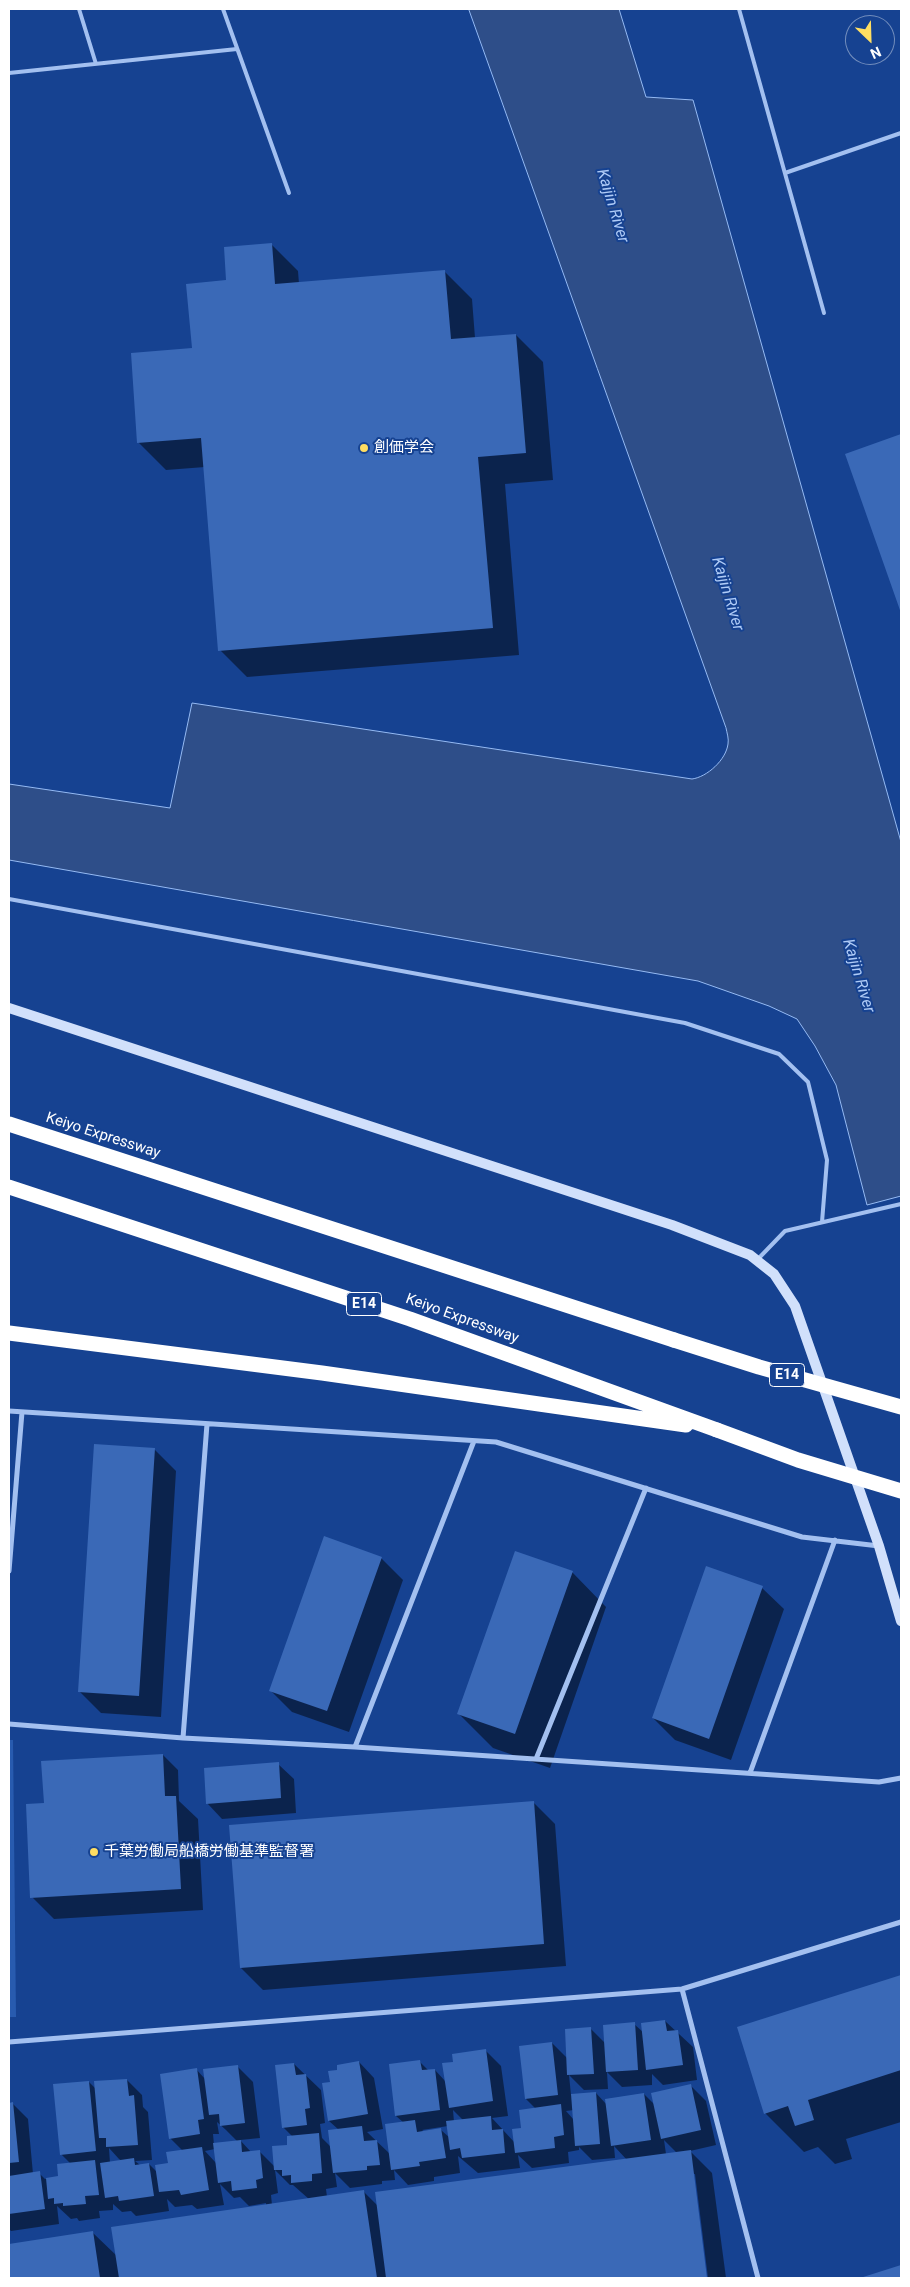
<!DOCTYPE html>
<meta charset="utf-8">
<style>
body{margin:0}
#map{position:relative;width:910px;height:2287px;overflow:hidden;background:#164291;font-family:Roboto,sans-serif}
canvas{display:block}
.frame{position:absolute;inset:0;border:10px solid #fff;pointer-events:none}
.north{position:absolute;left:845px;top:15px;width:50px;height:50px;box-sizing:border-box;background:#164291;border:1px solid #738ebd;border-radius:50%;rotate:156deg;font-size:14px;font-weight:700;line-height:20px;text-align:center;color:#fff}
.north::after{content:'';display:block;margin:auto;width:18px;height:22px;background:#ffde62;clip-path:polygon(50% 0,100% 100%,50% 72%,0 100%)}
</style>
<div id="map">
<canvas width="910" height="2287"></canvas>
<div class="frame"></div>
<div class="north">N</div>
</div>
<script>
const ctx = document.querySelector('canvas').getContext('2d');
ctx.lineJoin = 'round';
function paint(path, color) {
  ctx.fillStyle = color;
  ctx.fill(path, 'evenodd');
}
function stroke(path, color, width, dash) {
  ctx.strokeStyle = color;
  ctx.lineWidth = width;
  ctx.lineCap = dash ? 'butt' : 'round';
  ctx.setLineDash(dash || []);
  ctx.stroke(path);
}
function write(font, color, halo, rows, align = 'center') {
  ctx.font = font + ' Roboto,"Noto Sans JP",sans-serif';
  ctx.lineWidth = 4;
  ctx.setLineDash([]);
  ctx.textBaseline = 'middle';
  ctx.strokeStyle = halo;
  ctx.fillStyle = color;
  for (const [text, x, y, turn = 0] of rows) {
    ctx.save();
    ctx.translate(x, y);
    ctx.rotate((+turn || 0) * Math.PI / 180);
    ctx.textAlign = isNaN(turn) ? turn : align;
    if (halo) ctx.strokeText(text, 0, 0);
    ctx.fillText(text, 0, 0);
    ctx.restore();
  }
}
const green = new Path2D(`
 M9 1740H13L16 2017H9Z`);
const water = new Path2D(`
 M469 9H619L646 97 693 100 901 842V1196L867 1205 836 1085 815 1046 797 1019 769 1006 698 981 9 860V784L170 808 192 703 692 779C707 777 726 760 728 744 729 739 727 733 726 728Z`);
const shadow = new Path2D(`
 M271 244 298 271 299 284 445 272 472 299 475 338 516 335 543 362 553 480 505 484 519 655 247 677 220 650 205 467 166 470 139 443 193 349 227 282Z
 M901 435V610L846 455Z
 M154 1449 176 1471 161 1717 101 1713 79 1691Z
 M381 1558 403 1580 349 1732 292 1712 270 1690Z
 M572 1572 606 1607 550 1768 493 1748 458 1713Z
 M762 1588 784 1609 731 1760 675 1740 653 1718Z
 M163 1755 178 1770 179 1801 198 1819 203 1910 54 1919 32 1897 47 1805Z
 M278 1764 294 1779 296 1813 222 1819 207 1803Z
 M533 1802 555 1824 566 1966 263 1990 241 1968Z
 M901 1976V2122L846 2139 852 2159 835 2164 818 2147 804 2152 765 2113 738 2028Z
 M665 2021 693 2047 697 2080 663 2085 652 2074V2085L622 2087 607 2072 608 2089 584 2090 569 2075 571 2095 596 2093 607 2105 644 2094 655 2105 690 2085 706 2101 716 2145 690 2151 712 2173 726 2278H708L695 2174H693L706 2278H9V2245L93 2233 117 2256 266 2206V2203L249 2206 240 2197 234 2198 220 2184 224 2205 197 2209 192 2205 175 2207 167 2199 169 2211 136 2216 131 2211 122 2212 113 2204V2210L99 2211 100 2218 79 2221 77 2218 71 2219 57 2206 59 2224 11 2231 9 2229V2104L12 2103 28 2119 33 2174 39 2173 45 2179 60 2177 71 2164 61 2154 89 2082 96 2089 127 2080 142 2095 143 2107 148 2112 152 2160 135 2161 140 2165 149 2164 157 2172 183 2151 170 2138 196 2069 205 2079 237 2066 253 2082 260 2138 240 2140 251 2152 259 2151 275 2167 292 2136 283 2127 294 2064 321 2090 325 2123 320 2124 322 2138 332 2148 339 2130 329 2121 331 2083 339 2071 359 2062 374 2078 383 2129 367 2132 390 2154 404 2123 396 2116 420 2062 429 2071 435 2070 446 2082 454 2063 485 2050 501 2066 508 2116 492 2118 515 2143 536 2109 526 2099 552 2043 568 2059 590 2028 605 2043 634 2024 643 2032ZM453 2110 464 2121 454 2122ZM574 2110V2120L566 2111ZM217 2122 226 2130 238 2142 214 2145 213 2134H219ZM448 2126 450 2138 441 2130 425 2132 422 2130ZM664 2140 677 2153 666 2154ZM614 2146 627 2160 378 2206 364 2192 327 2197 326 2189 337 2187 335 2173 350 2188 382 2184V2181L395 2180 394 2170 408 2185 434 2181V2177L460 2173 458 2156 478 2173 520 2168 518 2155 532 2168 569 2163 568 2152 579 2150V2147L592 2160 615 2158ZM109 2148 119 2159 122 2161 110 2163ZM215 2149 216 2163 205 2151ZM275 2170 290 2185H293L310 2200 272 2205 271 2195 278 2193Z`);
const building = new Path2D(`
 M272 243 275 284 445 270 451 339 516 334 526 453 478 457 493 628 218 651 201 438 137 443 131 353 192 348 186 284 226 280 224 247Z
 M901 434V613L845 454Z
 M94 1444 155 1448 139 1696 78 1692Z
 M324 1536 382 1557 327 1711 269 1691Z
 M515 1551 573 1571 515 1734 457 1714Z
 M706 1566 763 1586 709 1739 652 1718Z
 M163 1754 165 1796H176L181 1889 30 1898 26 1804 44 1803 41 1761Z
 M279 1762 281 1798 206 1804 204 1768Z
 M534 1801 544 1944 240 1968 229 1825Z
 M901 1975V2070L808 2100 814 2120 795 2126 788 2106 764 2114 737 2027Z
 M665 2020 667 2031 678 2030 683 2065 646 2070 641 2023Z
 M635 2022 638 2070 606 2072 603 2025Z
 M591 2027 594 2074 567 2075 565 2029Z
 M552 2042 558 2095 525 2099 519 2046Z
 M486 2049 493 2101 449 2108 442 2063 453 2062 452 2054Z
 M420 2060 422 2070 435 2069 440 2110 395 2116 389 2064Z
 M359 2061 368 2114 328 2121 322 2083 330 2082 328 2071 337 2070V2065Z
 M294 2063 296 2075 306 2074 310 2108 305 2109 307 2125 282 2128 275 2065Z
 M238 2065 245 2123 220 2126 219 2114 209 2115 203 2069Z
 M197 2068 204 2119 198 2120 200 2134 169 2139 160 2074Z
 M127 2079 129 2096 134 2095 138 2145 106 2147V2138H99L94 2081Z
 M89 2081 96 2151 60 2155 53 2084Z
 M691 2084 701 2130 661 2139 651 2093Z
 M596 2092 600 2144 575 2146 571 2094Z
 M644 2093 651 2140 611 2146 605 2099Z
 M13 2102 19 2162 9 2163V2103Z
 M561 2104 564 2135 554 2137 555 2148 515 2153 512 2129 521 2128 519 2110Z
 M491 2116 492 2130 503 2129 505 2153 462 2158 460 2148 450 2150 446 2121Z
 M415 2120 417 2132 441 2128 446 2158 419 2162 420 2166 391 2170 385 2124Z
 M362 2126 364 2141 377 2140 380 2165 367 2166V2170L333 2173 328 2130Z
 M319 2133 322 2173 312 2174V2181L291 2183V2175L282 2176V2170H274L272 2146 287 2145V2136Z
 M241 2140 242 2152 260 2150 263 2178 256 2180 257 2188 232 2191 231 2181 218 2183 213 2143Z
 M202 2147 209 2190 181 2195 179 2190 159 2192 155 2165 168 2163 166 2152Z
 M691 2150 707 2278H386L375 2192Z
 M134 2158 135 2165 149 2163 154 2196 119 2201 118 2196 105 2198 100 2163Z
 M95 2160 99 2195 85 2196 86 2204 63 2206V2203L54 2204V2198L48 2199 46 2178 58 2176 57 2164Z
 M40 2171 45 2209 9 2214V2176Z
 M364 2190 377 2278H119L111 2227Z
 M93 2231 100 2278H9V2244Z
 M901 2265V2278H860Z`);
const lane = new Path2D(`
 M79 9 96 64
 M223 9 289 193
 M739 9 824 313
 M9 73 237 49
 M785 173 901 133
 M9 899 685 1023 779 1054 808 1082 827 1160 822 1222
 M758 1259 785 1231 901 1204`);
const street = new Path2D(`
 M9 1411 496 1442 802 1537 879 1546
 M9 1571 22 1412
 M9 1724 183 1738 355 1747 879 1782 901 1778
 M183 1738 207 1424
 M355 1747 474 1441
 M536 1759 646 1488
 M750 1773 835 1540
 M682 1989 758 2278
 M9 2042 682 1989 901 1922`);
const secondary = new Path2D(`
 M9 1008 672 1225 750 1255 774 1274 795 1306 879 1546 901 1621`);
const highway = new Path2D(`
 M9 1124 674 1340
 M9 1187 410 1319 717 1430
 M9 1333 322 1373 686 1425`);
const highwayBridge = new Path2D(`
 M674 1340 759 1367 901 1407
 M717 1430 798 1460 901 1491`);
const markers = [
 [364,448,5,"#ffde62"],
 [94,1852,5,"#ffde62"]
];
const shields = [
 [364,1304,35],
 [787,1375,35]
];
const shieldNames = [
 ["E14",364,1304],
 ["E14",787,1375]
];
const poiNames = [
 ["創価学会",374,448],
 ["千葉労働局船橋労働基準監督署",104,1852]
];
const streetNames = [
 ["Keiyo Expressway",103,1136,18],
 ["Keiyo Expressway",462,1319,20]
];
const waterNames = [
 ["Kaijin River",612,206,73],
 ["Kaijin River",727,594,73],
 ["Kaijin River",858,976,73]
];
paint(green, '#285baf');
paint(water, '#2e4e89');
stroke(water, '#95baf3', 1);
paint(shadow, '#0007');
paint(building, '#3a69b7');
stroke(lane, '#a3c0f0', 4);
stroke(street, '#a3c0f0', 5);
stroke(secondary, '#d1e0fb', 10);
stroke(highway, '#fff', 15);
stroke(highwayBridge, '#fff', 15);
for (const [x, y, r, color] of markers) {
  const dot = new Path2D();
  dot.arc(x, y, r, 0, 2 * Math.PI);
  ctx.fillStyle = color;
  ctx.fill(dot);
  stroke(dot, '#164291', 2);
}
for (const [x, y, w] of shields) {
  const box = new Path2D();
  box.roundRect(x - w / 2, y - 11.5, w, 23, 4);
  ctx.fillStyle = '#164291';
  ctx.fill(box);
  stroke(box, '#fff', 1);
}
write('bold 14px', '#fff', null, shieldNames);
write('15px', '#fff', '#164291', poiNames, 'left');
write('15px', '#fff', '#164291', streetNames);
write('italic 16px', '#afcbf7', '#164291', waterNames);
</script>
